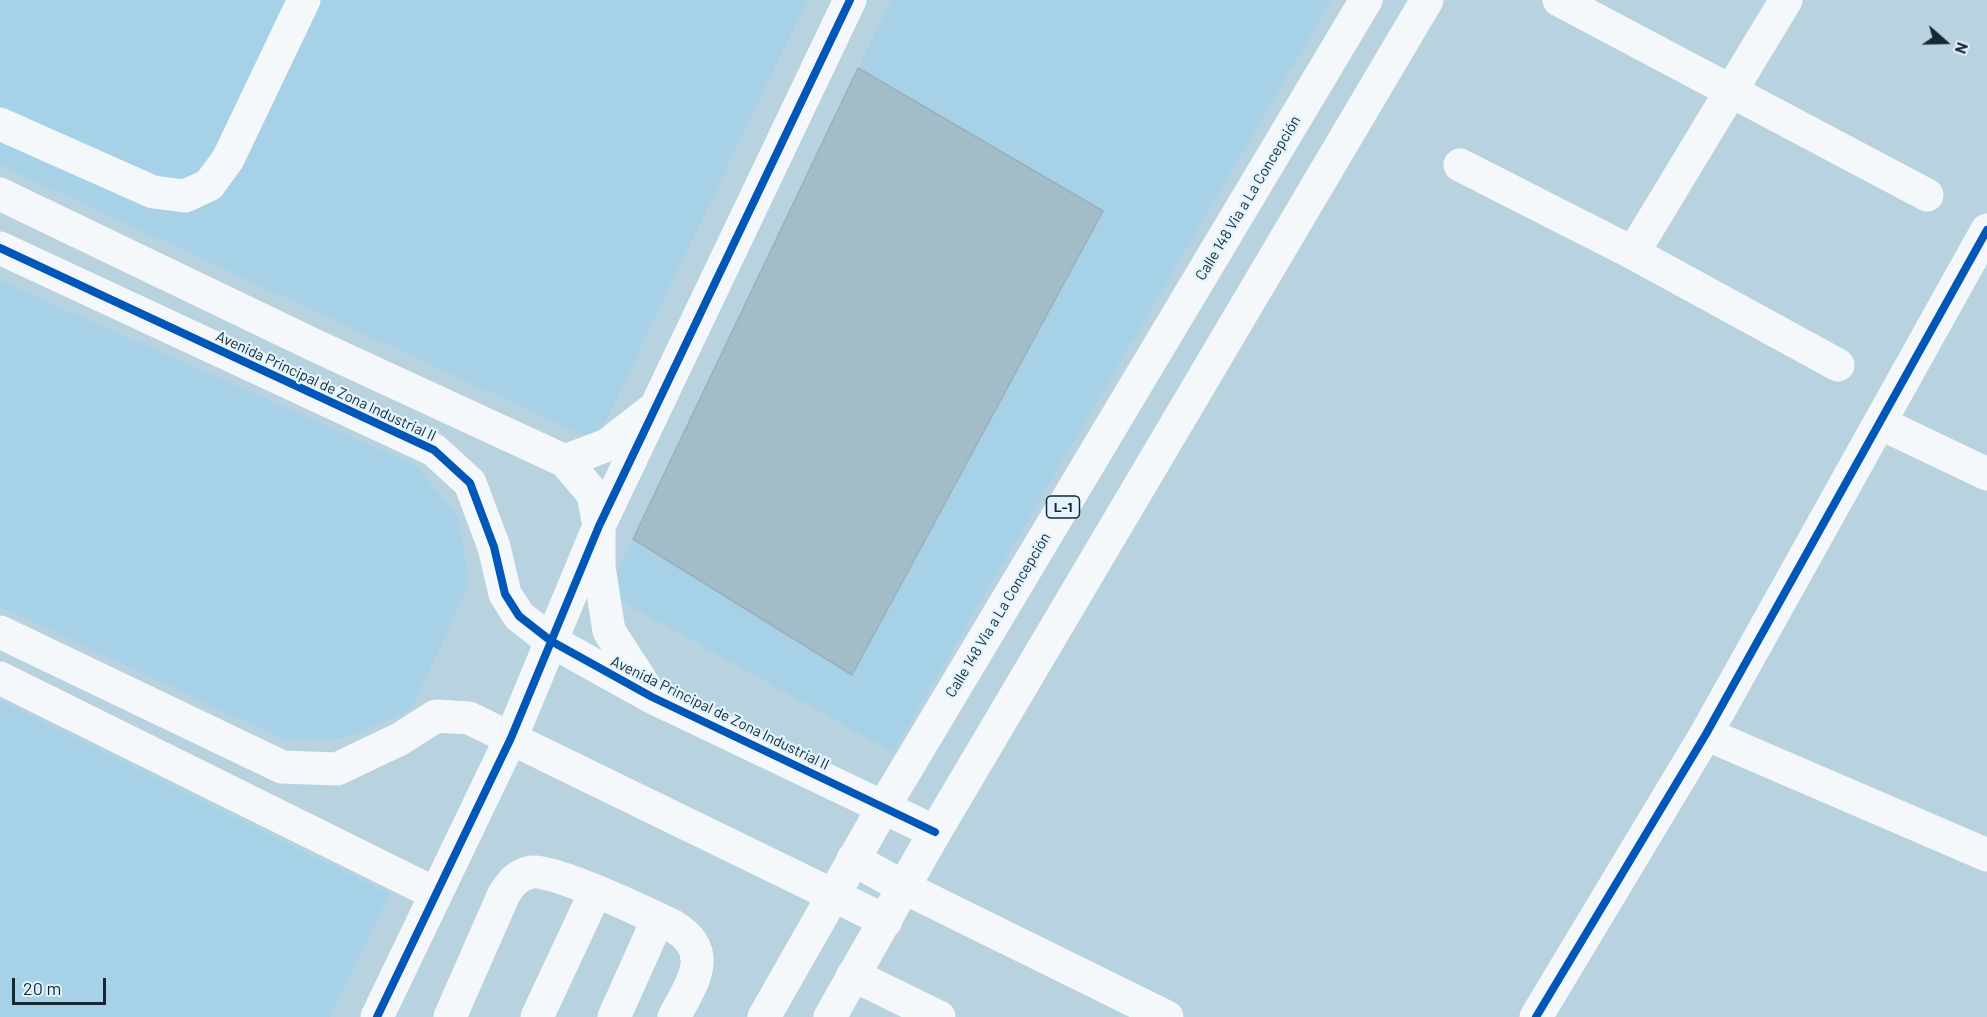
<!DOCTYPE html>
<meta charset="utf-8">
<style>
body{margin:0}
#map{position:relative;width:1987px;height:1017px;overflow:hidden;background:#b8d2df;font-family:Barlow,sans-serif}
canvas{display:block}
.north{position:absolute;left:1915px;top:12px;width:60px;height:60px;-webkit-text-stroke:4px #e1f4fe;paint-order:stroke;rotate:110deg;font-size:16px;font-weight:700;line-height:24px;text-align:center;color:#162932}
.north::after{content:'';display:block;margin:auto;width:21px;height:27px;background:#162932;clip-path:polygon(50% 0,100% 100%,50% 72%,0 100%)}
.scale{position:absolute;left:12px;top:978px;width:94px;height:27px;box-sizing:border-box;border:3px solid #162932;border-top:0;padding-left:8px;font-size:18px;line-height:21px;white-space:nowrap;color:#162932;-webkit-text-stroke:4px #e1f4fe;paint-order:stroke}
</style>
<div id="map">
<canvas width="1987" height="1017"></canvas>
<div class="north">N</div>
<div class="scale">20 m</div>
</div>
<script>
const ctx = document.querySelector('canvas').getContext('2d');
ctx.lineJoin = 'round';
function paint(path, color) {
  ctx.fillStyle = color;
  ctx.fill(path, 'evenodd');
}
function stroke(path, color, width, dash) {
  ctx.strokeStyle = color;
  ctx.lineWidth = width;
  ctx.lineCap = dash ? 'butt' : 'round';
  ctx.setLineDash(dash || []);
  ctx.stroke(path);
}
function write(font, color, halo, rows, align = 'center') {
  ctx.font = font + ' Barlow,sans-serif';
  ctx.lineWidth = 4.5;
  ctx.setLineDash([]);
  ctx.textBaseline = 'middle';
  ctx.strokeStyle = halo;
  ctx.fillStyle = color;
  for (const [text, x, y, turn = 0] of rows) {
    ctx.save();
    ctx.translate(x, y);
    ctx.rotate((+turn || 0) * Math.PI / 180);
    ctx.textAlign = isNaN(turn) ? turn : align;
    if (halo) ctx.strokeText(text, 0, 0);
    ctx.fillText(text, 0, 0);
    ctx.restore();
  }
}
const built = new Path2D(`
 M0 0H807L596 441 0 165Z
 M891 0H1331L893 752 607 593Z
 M0 281 415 465 458 516 469 584 411 710 344 738 285 740 0 606Z
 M0 700 390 894 330 1017H0Z`);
const building = new Path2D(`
 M858 68 1103 211 852 675 633 539Z`);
const minor = new Path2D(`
 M1559 0 1927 195
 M0 124 153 192 185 196 209 185 228 159 304 0
 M1460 165 1633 253 1838 365
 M0 194 314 345 565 461 593 494 599 526V567L609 631 649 693
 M0 248 434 450 470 483 494 547 505 594 519 616 551 641 652 697 935 832
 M1633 253 1786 0
 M1880 423 1987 474
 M565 461 607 445 652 410
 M0 632 282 767 337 769 400 739 436 716 469 718 886 921
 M0 678 436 894
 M1706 734 1987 855
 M853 859 905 888 1167 1017
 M853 975 939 1017
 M377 1017 511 738 599 526 850 0
 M450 1017 504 894C512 882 517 875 532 872 552 868 650 915 673 926 716 952 692 983 674 1017
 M537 1017 595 893
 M614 1017 658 919
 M1536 1017 1706 734 1987 230`);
const major = new Path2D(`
 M764 1017 883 808 1366 0
 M830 1017 935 832 1427 0`);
const cycleway = new Path2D(`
 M0 248 434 450 470 483 494 547 505 594 519 616 551 641 652 697 935 832
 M377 1017 511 738 599 526 850 0
 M1536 1017 1706 734 1987 230`);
const shields = [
 [1063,507,33]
];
const shieldNames = [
 ["L-1",1063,507]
];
const streetNames = [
 ["Calle 148 Via a La Concepción",1248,198,-59],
 ["Avenida Principal de Zona Industrial II",326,386,25],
 ["Calle 148 Via a La Concepción",998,615,-59],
 ["Avenida Principal de Zona Industrial II",720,713,26]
];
paint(built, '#a6d1e7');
paint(building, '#a2bcc8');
stroke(building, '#9bb0ba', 1.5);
stroke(minor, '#f4f8fa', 33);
stroke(major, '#f4f8fa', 33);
stroke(cycleway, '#0057b8', 8);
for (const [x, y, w] of shields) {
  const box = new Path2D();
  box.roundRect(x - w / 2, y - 11, w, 22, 4.5);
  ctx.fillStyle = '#e1f4fe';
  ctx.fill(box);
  stroke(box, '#162932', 1.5);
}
write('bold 14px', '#162932', null, shieldNames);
write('15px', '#162932', '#e1f4fe', streetNames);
</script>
